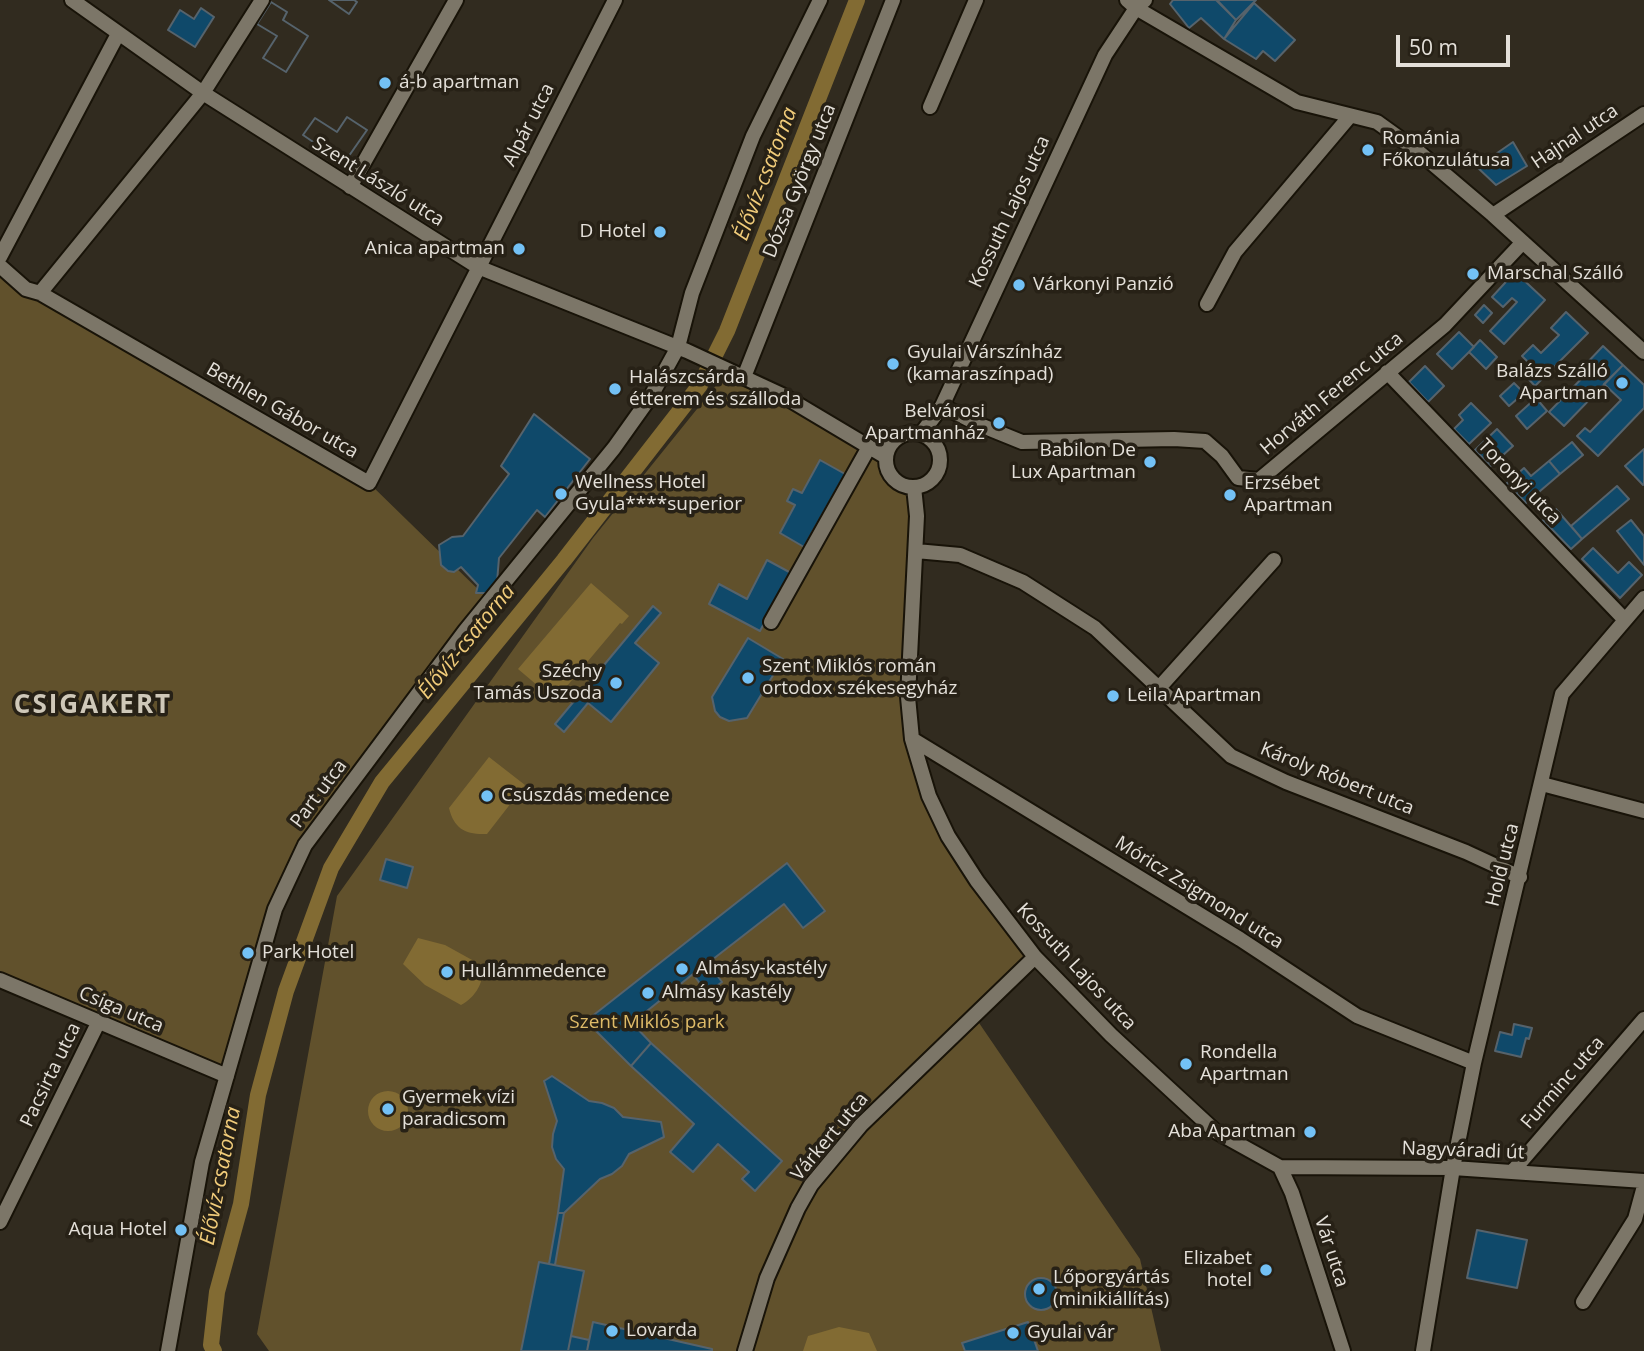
<!DOCTYPE html>
<meta charset="utf-8">
<style>
body{margin:0}
#map{position:relative;width:1644px;height:1351px;overflow:hidden;background:#312b1f;font-family:"Open Sans",sans-serif}
canvas{display:block}
.scale{position:absolute;left:1396px;top:35px;width:114px;height:32px;box-sizing:border-box;border:4px solid #e4e0d9;border-top:0;padding-left:9px;font-size:21px;line-height:24px;white-space:nowrap;color:#e4e0d9;-webkit-text-stroke:5px #272116;paint-order:stroke}
</style>
<div id="map">
<canvas width="1644" height="1351"></canvas>
<div class="scale">50 m</div>
</div>
<script>
const ctx = document.querySelector('canvas').getContext('2d');
ctx.lineJoin = 'round';
function paint(path, color) {
  ctx.fillStyle = color;
  ctx.fill(path, 'evenodd');
}
function stroke(path, color, width, dash) {
  ctx.strokeStyle = color;
  ctx.lineWidth = width;
  ctx.lineCap = dash ? 'butt' : 'round';
  ctx.setLineDash(dash || []);
  ctx.stroke(path);
}
function write(font, color, halo, rows, align = 'center') {
  ctx.font = font + ' "Open Sans",sans-serif';
  ctx.lineWidth = 7;
  ctx.setLineDash([]);
  ctx.textBaseline = 'middle';
  ctx.strokeStyle = halo;
  ctx.fillStyle = color;
  for (const [text, x, y, turn = 0] of rows) {
    ctx.save();
    ctx.translate(x, y);
    ctx.rotate((+turn || 0) * Math.PI / 180);
    ctx.textAlign = isNaN(turn) ? turn : align;
    if (halo) ctx.strokeText(text, 0, 0);
    ctx.fillText(text, 0, 0);
    ctx.restore();
  }
}
const green = new Path2D(`
 M0 266 369 483 490 601 305 845 275 909 227 1076 0 980Z
 M722 378 782 395 886 457V466L896 482 914 487 912 739 948 836 1035 957 975 1017 1140 1259 1161 1351H269L257 1334 337 896 593 538Z`);
const water = new Path2D(`
 M591 583 629 616 622 624 620 623 562 692 564 694 557 702 518 669Z
 M489 757 525 785 487 834C466 835 454 829 449 808Z
 M418 938 445 945 483 966C484 982 476 997 461 1005L425 985 403 964Z
 M368 1111a20 20 0 1 1 40 0a20 20 0 1 1-40 0Z
 M839 1327 869 1333 877 1351H803L808 1336Z`);
const canal = new Path2D(`
 M214 1351 211 1345 217 1292 241 1204 258 1095 286 991 331 868 382 782 564 560 700 385 727 331 857 0`);
const building = new Path2D(`
 M329 0H354L357 2 349 14Z
 M329 0H354L357 2 349 14Z
 M1173 0H1216L1236 20 1224 39 1201 18 1189 28 1170 4Z
 M1217 0H1256L1236 20Z
 M271 2 287 12 283 20 308 36 286 72 263 58 277 36 257 24Z
 M271 2 287 12 283 20 308 36 286 72 263 58 277 36 257 24Z
 M1254 3 1295 40 1275 61 1263 51 1256 59 1224 39Z
 M201 8 214 17 195 47 168 30 180 10 194 19Z
 M347 117 367 130 344 163 303 135 315 118 337 132Z
 M347 117 367 130 344 163 303 135 315 118 337 132Z
 M1513 142 1527 166 1496 185 1477 167Z
 M1515 272 1545 300 1504 344 1490 331 1517 302 1512 298 1503 307 1492 297Z
 M1484 305 1492 313 1483 323 1475 315Z
 M1566 312 1588 333 1535 386 1522 372 1530 364 1522 356 1533 345 1541 353 1559 335 1551 328Z
 M1459 332 1474 347 1452 369 1437 354Z
 M1480 340 1497 357 1486 369 1469 352Z
 M1603 346 1623 365 1564 426 1549 412 1590 370 1585 365Z
 M1623 365 1644 385V408L1598 456 1577 436 1585 428 1590 432 1621 400 1604 384Z
 M1425 366 1444 386 1428 402 1409 382Z
 M1514 383 1524 393 1509 406 1500 396Z
 M1536 398 1547 411 1527 429 1516 416Z
 M1471 403 1491 423 1469 444 1454 429 1463 420 1459 415Z
 M534 414 590 459 545 517 537 510 499 558 497 582 487 593H476L478 585 461 567 454 572 448 571 441 565 439 545 452 537 463 536 509 474 501 466Z
 M1497 429 1513 446 1491 466 1475 450Z
 M1572 442 1583 455 1560 474 1549 461Z
 M1644 449V484L1643 485 1625 466Z
 M820 460 845 474 804 547 780 533 795 505 787 501 793 489 802 493Z
 M1549 461 1560 474 1526 503 1507 483 1524 468 1531 476Z
 M1617 486 1629 499 1582 539 1571 526Z
 M1556 509 1582 539 1571 549 1543 520Z
 M1631 520 1644 536V565L1617 531Z
 M1593 548 1618 573 1629 562 1642 575 1620 598 1582 559Z
 M767 560 791 573 760 631 709 604 719 584 747 599Z
 M653 606 661 613 635 643 659 663 611 722 588 703 564 732 555 724Z
 M748 638 783 659 747 718 729 721 720 717 715 711 712 697Z
 M386 859 413 867 407 888 380 880Z
 M787 863 825 911 803 928 784 904 708 963 722 982 707 993 693 974 632 1023 651 1043 631 1066 586 1021Z
 M1514 1024 1532 1028 1529 1039 1526 1038 1521 1057 1495 1051 1500 1032 1512 1035Z
 M651 1043 782 1161 755 1191 742 1179 749 1172 718 1144 693 1172 670 1152 694 1124 631 1066Z
 M552 1076 589 1101 602 1103 614 1108 623 1117 661 1122 664 1137 629 1154 622 1166 612 1174 600 1179 564 1213H558L564 1169 556 1159 552 1147 553 1134 557 1121 544 1081Z
 M558 1213H564L555 1265 549 1264Z
 M1477 1230 1527 1240 1517 1288 1467 1278Z
 M539 1262 584 1271 568 1351H521Z
 M1025 1294a16 16 0 1 1 32 0a16 16 0 1 1-32 0Z
 M593 1322 712 1349V1351H587Z
 M1028 1322 1038 1351H965L962 1343Z
 M571 1336 589 1340 587 1351H568Z`);
const minor = new Path2D(`
 M72 0 203 93 478 267 687 351 782 395 886 457
 M1127 0 1136 8 1297 102 1377 122 1420 153 1493 215 1644 352
 M930 107 976 0
 M350 187 456 0
 M1493 215 1644 114
 M0 257 118 34
 M0 266 26 289 40 293 369 483 615 0
 M40 293 203 93 262 0
 M1207 304 1235 252 1350 116
 M1387 372 1624 619
 M744 377 893 0
 M942 406 980 425 1022 442 1174 439 1205 441 1222 456 1238 478 1259 480 1445 325 1523 242
 M886 460a27 27 0 1 1 54 0a27 27 0 1 1-54 0Z
 M921 434 942 406 1105 55 1136 8 1145 0
 M914 487 917 516 908 697 912 739 929 796 948 836 977 881 1035 957 1111 1035 1215 1131 1280 1167 1453 1168 1644 1181
 M916 551 960 555 1023 582 1095 628 1231 756 1286 782 1466 852 1520 877
 M771 622 869 447
 M1158 689 1274 560
 M912 739 1240 939 1357 1016 1474 1063
 M1542 784 1644 811
 M0 980 227 1076
 M1280 1167 1292 1193 1343 1351
 M1512 1172 1644 1019
 M0 1222 99 1021
 M1583 1302 1635 1219 1644 1186
 M168 1351 202 1162 275 909 305 845 465 631 614 448 651 396 678 347 692 293 753 136 820 0
 M745 1351 767 1278 798 1208 811 1185 861 1125 1035 957
 M1423 1351 1453 1168 1474 1063 1562 694 1644 598`);
const markers = [
 [385,83,7,"#73c1f5"],
 [1368,150,7,"#73c1f5"],
 [660,232,7,"#73c1f5"],
 [519,249,7,"#73c1f5"],
 [1473,274,7,"#73c1f5"],
 [1019,285,7,"#73c1f5"],
 [893,364,7,"#73c1f5"],
 [1622,383,7,"#73c1f5"],
 [615,389,7,"#73c1f5"],
 [999,423,7,"#73c1f5"],
 [1150,462,7,"#73c1f5"],
 [561,494,7,"#73c1f5"],
 [1230,495,7,"#73c1f5"],
 [748,678,7,"#73c1f5"],
 [616,683,7,"#73c1f5"],
 [1113,696,7,"#73c1f5"],
 [487,796,7,"#73c1f5"],
 [248,953,7,"#73c1f5"],
 [682,969,7,"#73c1f5"],
 [447,972,7,"#73c1f5"],
 [648,993,7,"#73c1f5"],
 [1186,1064,7,"#73c1f5"],
 [388,1109,7,"#73c1f5"],
 [1310,1132,7,"#73c1f5"],
 [181,1230,7,"#73c1f5"],
 [1266,1270,7,"#73c1f5"],
 [1039,1289,7,"#73c1f5"],
 [612,1331,7,"#73c1f5"],
 [1013,1333,7,"#73c1f5"]
];
const poiNames = [
 ["á-b apartman",399,83],
 ["Románia",1382,139],
 ["Főkonzulátusa",1382,161],
 ["D Hotel",646,232,"right"],
 ["Anica apartman",505,249,"right"],
 ["Marschal Szálló",1487,274],
 ["Várkonyi Panzió",1033,285],
 ["Gyulai Várszínház",907,353],
 ["(kamaraszínpad)",907,375],
 ["Balázs Szálló",1608,372,"right"],
 ["Apartman",1608,394,"right"],
 ["Halászcsárda",629,378],
 ["étterem és szálloda",629,400],
 ["Belvárosi",985,412,"right"],
 ["Apartmanház",985,434,"right"],
 ["Babilon De",1136,451,"right"],
 ["Lux Apartman",1136,473,"right"],
 ["Wellness Hotel",575,483],
 ["Gyula****superior",575,505],
 ["Erzsébet",1244,484],
 ["Apartman",1244,506],
 ["Szent Miklós román",762,667],
 ["ortodox székesegyház",762,689],
 ["Széchy",602,672,"right"],
 ["Tamás Uszoda",602,694,"right"],
 ["Leila Apartman",1127,696],
 ["Csúszdás medence",501,796],
 ["Park Hotel",262,953],
 ["Almásy-kastély",696,969],
 ["Hullámmedence",461,972],
 ["Almásy kastély",662,993],
 ["Rondella",1200,1053],
 ["Apartman",1200,1075],
 ["Gyermek vízi",402,1098],
 ["paradicsom",402,1120],
 ["Aba Apartman",1296,1132,"right"],
 ["Aqua Hotel",167,1230,"right"],
 ["Elizabet",1252,1259,"right"],
 ["hotel",1252,1281,"right"],
 ["Lőporgyártás",1053,1278],
 ["(minikiállítás)",1053,1300],
 ["Lovarda",626,1331],
 ["Gyulai vár",1027,1333]
];
const streetNames = [
 ["Alpár utca",529,125,-63],
 ["Hajnal utca",1575,137,-34],
 ["Dózsa György utca",800,181,-68],
 ["Szent László utca",378,182,32],
 ["Kossuth Lajos utca",1010,212,-65],
 ["Horváth Ferenc utca",1332,394,-40],
 ["Bethlen Gábor utca",282,411,30],
 ["Toronyi utca",1519,482,46],
 ["Károly Róbert utca",1337,779,22],
 ["Part utca",319,794,-53],
 ["Hold utca",1503,865,-76],
 ["Móricz Zsigmond utca",1199,893,32],
 ["Kossuth Lajos utca",1076,967,47],
 ["Csiga utca",121,1010,23],
 ["Pacsirta utca",51,1075,-64],
 ["Furminc utca",1563,1083,-49],
 ["Várkert utca",830,1137,-50],
 ["Nagyváradi út",1463,1151,2],
 ["Vár utca",1331,1252,72]
];
const parkNames = [
 ["Szent Miklós park",647,1023]
];
const waterNames = [
 ["Élővíz-csatorna",766,174,-69],
 ["Élővíz-csatorna",467,642,-51],
 ["Élővíz-csatorna",221,1176,-79]
];
const districtNames = [
 ["CSIGAKERT",93,706]
];
paint(green, '#61512c');
paint(water, '#826b33');
stroke(canal, '#826b33', 16);
paint(building, '#0f496a');
stroke(building, '#56636c', 2);
stroke(minor, '#181308', 18);
stroke(minor, '#7c7668', 14);
for (const [x, y, r, color] of markers) {
  const dot = new Path2D();
  dot.arc(x, y, r, 0, 2 * Math.PI);
  ctx.fillStyle = color;
  ctx.fill(dot);
  stroke(dot, '#272116', 2.5);
}
write('19px', '#e4e0d9', '#272116', poiNames, 'left');
write('19px', '#e4e0d9', '#272116', streetNames);
write('19px', '#dfbb68', '#272116', parkNames);
write('italic 21px', '#f1cc7a', '#272116', waterNames);
ctx.letterSpacing = '2px';
write('bold 26px', '#cfc8b9', '#272116', districtNames);
ctx.letterSpacing = '0px';
</script>
